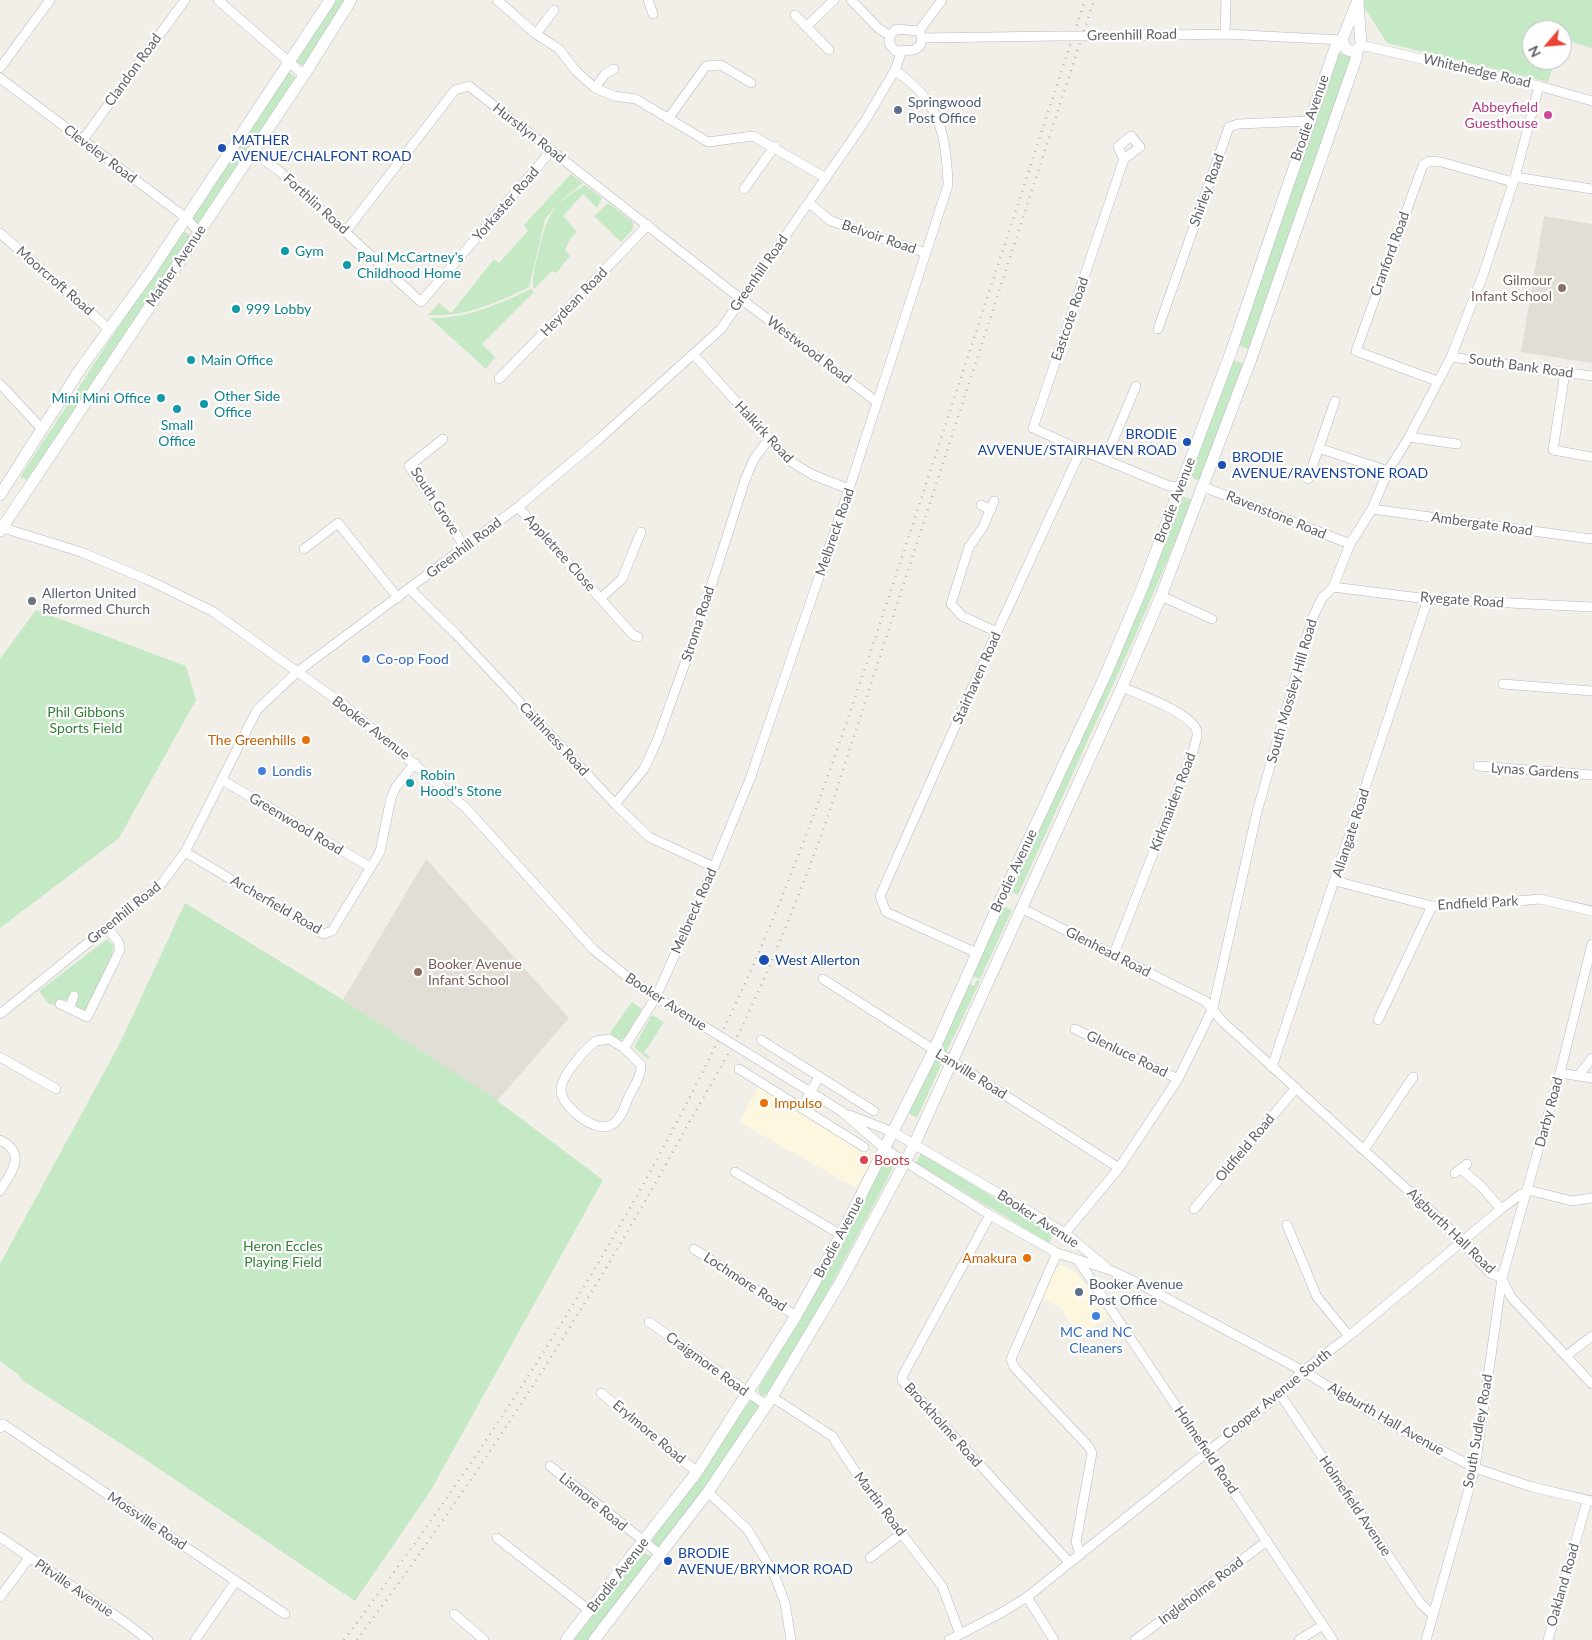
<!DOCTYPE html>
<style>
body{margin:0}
#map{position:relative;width:1592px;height:1640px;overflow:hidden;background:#f1efe8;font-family:Lato,sans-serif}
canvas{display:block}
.north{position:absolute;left:1522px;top:20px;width:50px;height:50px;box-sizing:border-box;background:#fff;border:1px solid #bfc1c3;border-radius:50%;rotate:243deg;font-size:14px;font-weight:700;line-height:20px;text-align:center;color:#5f6368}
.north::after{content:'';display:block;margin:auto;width:18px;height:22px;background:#ea4335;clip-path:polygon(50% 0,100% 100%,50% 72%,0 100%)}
</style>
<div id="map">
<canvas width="1592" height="1640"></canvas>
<div class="north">N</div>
</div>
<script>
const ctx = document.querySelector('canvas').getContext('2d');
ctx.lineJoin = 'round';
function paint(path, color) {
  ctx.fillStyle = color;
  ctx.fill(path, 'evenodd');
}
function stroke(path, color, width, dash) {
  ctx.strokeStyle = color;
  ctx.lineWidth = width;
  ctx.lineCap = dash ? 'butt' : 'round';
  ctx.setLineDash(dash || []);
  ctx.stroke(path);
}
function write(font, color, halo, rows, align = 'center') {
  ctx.font = font + ' Lato,sans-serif';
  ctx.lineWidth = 4.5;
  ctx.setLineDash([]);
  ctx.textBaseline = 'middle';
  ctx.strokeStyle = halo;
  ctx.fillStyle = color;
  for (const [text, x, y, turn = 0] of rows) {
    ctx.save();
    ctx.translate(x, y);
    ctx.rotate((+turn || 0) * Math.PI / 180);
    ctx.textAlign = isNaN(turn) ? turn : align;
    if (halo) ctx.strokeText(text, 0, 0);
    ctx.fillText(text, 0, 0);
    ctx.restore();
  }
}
const commercial = new Path2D(`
 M759 1086 873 1157 856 1188 739 1122Z
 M1062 1265 1077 1273 1109 1317 1079 1337 1061 1308 1041 1298 1055 1269Z`);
const education = new Path2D(`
 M1544 216 1592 224V363L1521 352Z
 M426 859 569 1018 497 1101 343 1000Z`);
const green = new Path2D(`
 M333 0H345L306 63 301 65 295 60Z
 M1365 0H1592V48L1562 39V30H1532V60H1555L1548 82 1387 43 1363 5Z
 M1337 53 1351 57 1249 349 1238 345Z
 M287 71 296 77 198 226 190 219Z
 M571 174 583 183 563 199 545 219 529 287C495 303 467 317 428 315L439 303 451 313 494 259 499 263 528 231 524 225Z
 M585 185 602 198 597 208 583 194 563 216 577 232 570 239 565 250 570 256 556 273 552 271 534 289C531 278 535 268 537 258 546 220 549 205 585 185Z
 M608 203 633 222V229L621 242 594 216Z
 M182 230 191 236 30 481 20 477Z
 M531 289 534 292 482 344 495 357 486 369 430 318C468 319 498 304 531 289Z
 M1233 360 1244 364 1200 481 1190 476Z
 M1182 496 1193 500 1135 636 1018 895 1008 891Z
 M36 610 186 666 196 700 119 838 0 928V659Z
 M185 903 335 995 491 1096 603 1180 431 1490 355 1601 140 1456 22 1380 19 1375 0 1361V1264L120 1043Z
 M1001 905 1012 910 980 979 970 975Z
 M107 939 114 945 112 955 114 957 89 1008 85 1010 78 1008 70 997 66 1000H59L56 1006 48 1003 39 991Z
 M977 980 980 981 946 1053 938 1049 969 984 974 986Z
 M632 1002 642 1009 625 1038 620 1040 610 1033Z
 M652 1015 664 1022 644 1053 650 1056 648 1059 634 1047Z
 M935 1055 942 1060V1063L917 1118 907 1112Z
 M921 1153 1054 1234 1049 1243 916 1163Z
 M886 1159 893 1164 892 1170 810 1325 766 1395 761 1396 758 1390 762 1382 799 1322Z
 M753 1400 758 1403V1410L707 1485 659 1547H655L652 1540 750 1401Z
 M645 1553 652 1557 588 1640H573L637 1559Z`);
const street = new Path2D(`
 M218 0 304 75
 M497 0 536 34 559 49 576 71 595 88 614 96 636 99 708 142 753 136 826 178
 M648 0 653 14
 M851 0 878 28 890 36
 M795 15 829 50
 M806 27 834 0
 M896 29 919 31 922 38 920 46 914 50 895 51 889 43 890 36Z
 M919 31 942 0
 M536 34 554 10
 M1225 34 1226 0
 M1118 36 1225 34 1342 40
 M922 38 1058 36
 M1361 45 1539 86 1592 101
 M0 68 50 0
 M0 78 185 217 198 231
 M595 88 605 74 614 69
 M668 119 706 66 721 65 751 83
 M82 141 185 0
 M251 151 278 170 421 302 551 151
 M1515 177 1592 189
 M744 189 775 146
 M809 203 831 221 926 253
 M346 231 455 90 469 86 741 299 877 402
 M0 233 109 329
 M1158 329 1229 127 1238 124 1309 121
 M694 355 790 461 813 475 849 489
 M1451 357 1592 376
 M1565 372 1553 450 1592 457
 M499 379 648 225
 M1437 381 1356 351 1423 165 1430 161 1441 162 1513 182
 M0 384 42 429
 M1409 437 1457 444
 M443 439 409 466 465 547
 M1318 448 1388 471
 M1081 450 1033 428 1124 159 1118 147 1131 136 1140 147 1124 159
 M1105 460 1136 386
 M1308 479 1335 401
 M1202 489H1209L1350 544
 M994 501 983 527 969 547 951 604 962 616 997 632
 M981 505 991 510
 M518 507 633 635 638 637
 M1372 509 1592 539
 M0 527 81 552 146 579 212 611 344 705 466 808 594 950 629 978 669 1005
 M304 549 338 523 398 598
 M1333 587 1428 599 1592 607
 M410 589 456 634 615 804 649 837 714 867
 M1161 596 1212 619
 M601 598 622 579 641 532
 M1503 684 1592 691
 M1478 766 1592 775
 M222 780 370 867
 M615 804 644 769 657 741 697 630 745 480 754 459 769 439
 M185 852 323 934 332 931 380 852 391 798 396 787 415 763
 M1335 881 1432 906H1461L1540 899 1592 911
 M1021 908 1205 1001 1223 1022 1443 1222 1490 1273 1502 1278
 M977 953 886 912 880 896 997 632 1081 450 1169 486 1181 487
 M1114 954 1194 748C1195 743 1198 737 1197 732 1195 714 1138 694 1122 687
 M823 979 1119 1168
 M60 1004 87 1017 120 950 118 941 107 928
 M69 1008 74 996
 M0 1014 162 883 185 852 257 710 297 672 518 507 598 440 721 329 865 121 895 70 902 51
 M1378 1020 1432 906
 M1075 1029 1178 1079
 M761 1040 874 1111
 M624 1048 609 1039 596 1041C585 1049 561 1076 561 1090 561 1106 595 1134 611 1125 621 1120 625 1106 629 1096 635 1086 641 1076 641 1065L624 1048 656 997 714 867 750 779 849 489 948 185C947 152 944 119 921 93 914 84 903 77 895 70
 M749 1054 841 1111 885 1149 990 1215 1057 1253 1110 1270 1136 1282 1303 1371 1385 1421 1475 1468 1532 1487 1592 1501
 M0 1057 56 1089
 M1272 1067 1428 599
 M739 1069 864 1147
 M1560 1073 1592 1078
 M1579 1075 1592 1058
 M802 1107 819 1077
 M849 1115 893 1132 1022 1207 1065 1233 1106 1267
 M0 1140C28 1154 11 1172 0 1191
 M1364 1150 1413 1077
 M1461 1169 1482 1187 1501 1209
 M735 1172 841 1235
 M1455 1173 1467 1164
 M1528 1190 1572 1201 1592 1198
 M1194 1209 1296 1088
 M990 1215 903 1375 902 1380 1070 1563
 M1287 1225 1317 1297 1349 1336
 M1065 1233 1119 1168 1178 1079 1213 1008 1257 812 1312 619 1322 598 1333 587 1350 544 1372 509 1388 471 1409 437 1451 357 1483 275 1515 177 1539 86
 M694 1249 796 1316
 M1057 1253 1011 1359 1014 1367 1089 1447 1092 1453 1076 1542 1080 1555
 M1078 1260 1333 1640
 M1503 1281 1511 1297 1592 1384
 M649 1322 766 1405
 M1566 1356 1592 1336
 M601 1393 697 1472
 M1280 1394 1421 1604 1433 1615
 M772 1397 832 1436 864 1485 942 1586 960 1634
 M0 1428 3 1424 285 1614
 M550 1466 661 1555
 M708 1492 748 1530 774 1574 785 1603 791 1640
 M0 1537 126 1623 148 1640
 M497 1538 590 1611
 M870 1558 902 1533
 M0 1597 29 1558
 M1027 1597 1054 1640
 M454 1614 484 1640
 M195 1640 236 1581
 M949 1640 1001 1613 1027 1597 1280 1394 1303 1371 1349 1336 1501 1209 1521 1194 1527 1193
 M1135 1640 1267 1541
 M1299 1640 1323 1625
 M1426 1640 1475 1468 1502 1278 1560 1073 1592 944
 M1548 1640 1587 1501`);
const secondary = new Path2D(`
 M1358 2 1361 45C1358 51 1352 53 1346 49L1342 40 1358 0
 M0 495 81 368 149 274 330 0
 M0 531 304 75 351 0
 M566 1640 697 1472 796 1316 841 1235 934 1050 1001 899 1105 676 1143 586 1231 352 1335 48 1342 44
 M594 1640 708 1492 772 1397 841 1281 914 1145 1122 687 1161 596 1251 359 1357 56 1355 51`);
const rail = new Path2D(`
 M344 1640C490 1445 622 1242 727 1022 799 872 851 711 903 554 964 369 1024 185 1085 0
 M357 1640C476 1479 585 1312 681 1137 701 1101 723 1065 741 1029 773 962 801 891 826 822L1094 0`);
const streetBridge = new Path2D(`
 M1058 36H1118
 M669 1005 749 1054`);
const markers = [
 [898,110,5,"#5c6f8a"],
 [1548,115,5,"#d1479c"],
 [222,148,5,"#1a4fb4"],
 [285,251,5,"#0f9aa8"],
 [347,265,5,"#0f9aa8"],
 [1562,288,5,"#8d6e63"],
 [236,309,5,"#0f9aa8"],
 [191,360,5,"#0f9aa8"],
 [161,398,5,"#0f9aa8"],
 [204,404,5,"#0f9aa8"],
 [177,409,5,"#0f9aa8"],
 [1187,442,5,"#1a4fb4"],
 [1222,465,5,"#1a4fb4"],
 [32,601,5,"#6b7280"],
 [366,659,5,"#3f7fe0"],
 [306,740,5,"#e8710a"],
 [262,771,5,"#3f7fe0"],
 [410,783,5,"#0f9aa8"],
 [764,960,6,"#1a4fb4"],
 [418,972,5,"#8d6e63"],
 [764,1103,5,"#e8710a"],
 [864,1160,5,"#e0444e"],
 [1027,1258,5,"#e8710a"],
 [1079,1292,5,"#5c6f8a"],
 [1096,1316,5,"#3f7fe0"],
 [668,1561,5,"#1a4fb4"]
];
const streetNames = [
 ["Greenhill Road",1132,35,-1],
 ["Clandon Road",133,70,-54],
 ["Whitehedge Road",1477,71,13],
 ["Brodie Avenue",1310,118,-71],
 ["Hurstlyn Road",529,133,38],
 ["Cleveley Road",100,154,37],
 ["Shirley Road",1207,190,-70],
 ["Forthlin Road",316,204,42],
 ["Yorkaster Road",506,204,-49],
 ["Belvoir Road",879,237,19],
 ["Cranford Road",1390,254,-70],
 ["Mather Avenue",176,266,-56],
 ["Greenhill Road",759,273,-55],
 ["Moorcroft Road",55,281,41],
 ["Heydean Road",574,302,-46],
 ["Eastcote Road",1070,319,-71],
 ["Westwood Road",809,350,37],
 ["South Bank Road",1521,366,8],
 ["Halkirk Road",764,432,47],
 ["Brodie Avenue",1175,500,-69],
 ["South Grove",435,501,57],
 ["Ravenstone Road",1276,515,22],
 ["Ambergate Road",1482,524,8],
 ["Melbreck Road",835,532,-71],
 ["Greenhill Road",464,548,-37],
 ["Appletree Close",560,553,48],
 ["Ryegate Road",1462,600,4],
 ["Stroma Road",698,624,-72],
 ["Stairhaven Road",977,678,-66],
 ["South Mossley Hill Road",1292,691,-74],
 ["Booker Avenue",371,728,38],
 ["Caithness Road",554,739,47],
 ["Lynas Gardens",1535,771,4],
 ["Kirkmaiden Road",1173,802,-69],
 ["Greenwood Road",296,824,31],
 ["Allangate Road",1351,833,-72],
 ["Brodie Avenue",1014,871,-65],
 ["Endfield Park",1478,903,-3],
 ["Archerfield Road",276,905,30],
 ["Melbreck Road",694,911,-66],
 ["Greenhill Road",124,913,-39],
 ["Glenhead Road",1108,952,27],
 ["Booker Avenue",666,1002,33],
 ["Glenluce Road",1127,1054,26],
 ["Lanville Road",971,1074,32],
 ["Darby Road",1549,1112,-75],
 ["Oldfield Road",1245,1148,-50],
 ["Booker Avenue",1038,1219,33],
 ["Aigburth Hall Road",1451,1231,44],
 ["Brodie Avenue",839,1237,-62],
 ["Lochmore Road",745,1282,33],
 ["Craigmore Road",707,1364,36],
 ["Cooper Avenue South",1277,1394,-39],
 ["Aigburth Hall Avenue",1386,1419,30],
 ["Brockholme Road",943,1425,48],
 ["South Sudley Road",1478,1431,-80],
 ["Erylmore Road",649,1432,40],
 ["Holmefield Road",1206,1450,56],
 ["Lismore Road",593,1502,39],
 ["Martin Road",880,1504,53],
 ["Holmefield Avenue",1355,1506,56],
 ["Mossville Road",147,1521,34],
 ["Brodie Avenue",618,1575,-52],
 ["Oakland Road",1563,1585,-74],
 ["Pitville Avenue",74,1588,34],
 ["Ingleholme Road",1201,1591,-37]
];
const serviceNames = [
 ["Springwood",908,102],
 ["Post Office",908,118],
 ["Booker Avenue",1089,1284],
 ["Post Office",1089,1300]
];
const hotelNames = [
 ["Abbeyfield",1538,107],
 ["Guesthouse",1538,123]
];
const transitNames = [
 ["MATHER",232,140],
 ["AVENUE/CHALFONT ROAD",232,156],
 ["BRODIE",1177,434,"right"],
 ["AVVENUE/STAIRHAVEN ROAD",1177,450,"right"],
 ["BRODIE",1232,457],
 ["AVENUE/RAVENSTONE ROAD",1232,473],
 ["West Allerton",775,960],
 ["BRODIE",678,1553],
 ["AVENUE/BRYNMOR ROAD",678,1569]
];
const cultureNames = [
 ["Gym",295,251],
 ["Paul McCartney's",357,257],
 ["Childhood Home",357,273],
 ["999 Lobby",246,309],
 ["Main Office",201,360],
 ["Other Side",214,396],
 ["Office",214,412],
 ["Mini Mini Office",151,398,"right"],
 ["Small",177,425,"center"],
 ["Office",177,441,"center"],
 ["Robin",420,775],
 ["Hood's Stone",420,791]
];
const educationNames = [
 ["Gilmour",1552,280],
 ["Infant School",1552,296],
 ["Booker Avenue",428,964,"left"],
 ["Infant School",428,980,"left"]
];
const worshipNames = [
 ["Allerton United",42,593],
 ["Reformed Church",42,609]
];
const shopNames = [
 ["Co-op Food",376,659],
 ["Londis",272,771],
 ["MC and NC",1096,1332,"center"],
 ["Cleaners",1096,1348,"center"]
];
const parkNames = [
 ["Phil Gibbons",86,712],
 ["Sports Field",86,728],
 ["Heron Eccles",283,1246],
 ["Playing Field",283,1262]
];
const foodNames = [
 ["The Greenhills",296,740],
 ["Impulso",774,1103,"left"],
 ["Amakura",1017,1258]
];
const healthNames = [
 ["Boots",874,1160]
];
paint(commercial, '#fef7e0');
paint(education, '#e1ded6');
paint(green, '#c5e8c5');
stroke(street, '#b5b8bc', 10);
stroke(secondary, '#b6babf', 12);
stroke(street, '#fff', 9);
stroke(secondary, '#fff', 11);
stroke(rail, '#b6b7b8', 2.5, [1, 6]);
stroke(streetBridge, '#b5b8bc', 10, []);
stroke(streetBridge, '#fff', 9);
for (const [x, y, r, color] of markers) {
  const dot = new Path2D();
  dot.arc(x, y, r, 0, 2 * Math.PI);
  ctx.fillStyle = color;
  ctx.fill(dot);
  stroke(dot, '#fff', 2);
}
write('14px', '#5f6368', '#fff', streetNames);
write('14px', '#4e5e75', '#fff', serviceNames, 'left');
write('14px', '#b23c85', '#fff', hotelNames, 'right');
write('14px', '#164399', '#fff', transitNames, 'left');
write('14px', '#0d838f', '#fff', cultureNames, 'left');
write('14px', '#785e54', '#fff', educationNames, 'right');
write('14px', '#5b616d', '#fff', worshipNames, 'left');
write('14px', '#366cbe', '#fff', shopNames, 'left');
write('14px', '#348238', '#fff', parkNames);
write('14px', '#c56008', '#fff', foodNames, 'right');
write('14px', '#be3a42', '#fff', healthNames, 'left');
</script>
